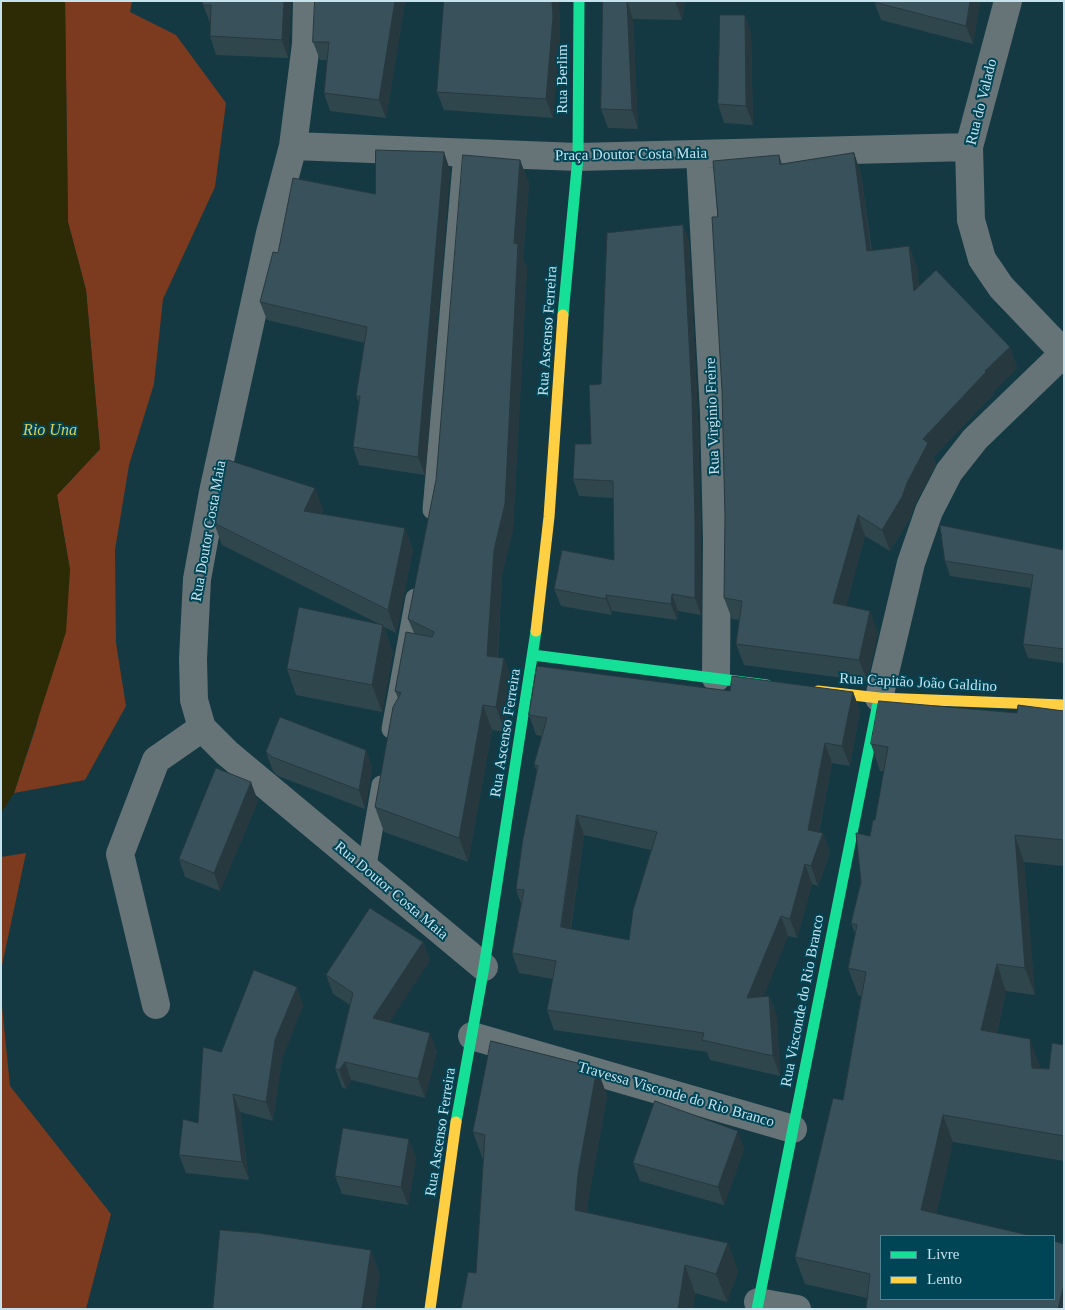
<!DOCTYPE html>
<meta charset="utf-8">
<style>
body{margin:0}
#map{position:relative;width:1065px;height:1310px;overflow:hidden;background:#143942;font-family:"Times New Roman",serif}
canvas{display:block}
.frame{position:absolute;inset:0;border:2px solid #c6e2ed;pointer-events:none}
.legend{position:absolute;left:880px;top:1235px;width:175px;height:65px;box-sizing:border-box;background:#004556;border:1px solid #4f8492;margin:0;padding:6px 9px;list-style:none;font-size:15px;color:#c6e2ed}
.legend li{display:flex;align-items:center;gap:10px;height:25px}
.legend b{width:25px;border:1px solid #4f8492}
</style>
<div id="map">
<canvas width="1065" height="1310"></canvas>
<div class="frame"></div>
<ul class="legend">
<li><b style="height:6px;background:#16e098"></b>Livre</li>
<li><b style="height:6px;background:#ffcf43"></b>Lento</li>
</ul>
</div>
<script>
const ctx = document.querySelector('canvas').getContext('2d');
ctx.lineJoin = 'round';
function paint(path, color) {
  ctx.fillStyle = color;
  ctx.fill(path, 'evenodd');
}
function stroke(path, color, width, dash) {
  ctx.strokeStyle = color;
  ctx.lineWidth = width;
  ctx.lineCap = dash ? 'butt' : 'round';
  ctx.setLineDash(dash || []);
  ctx.stroke(path);
}
function write(font, color, halo, rows, align = 'center') {
  ctx.font = font + ' "Times New Roman",serif';
  ctx.lineWidth = 4;
  ctx.setLineDash([]);
  ctx.textBaseline = 'middle';
  ctx.strokeStyle = halo;
  ctx.fillStyle = color;
  for (const [text, x, y, turn = 0] of rows) {
    ctx.save();
    ctx.translate(x, y);
    ctx.rotate((+turn || 0) * Math.PI / 180);
    ctx.textAlign = isNaN(turn) ? turn : align;
    if (halo) ctx.strokeText(text, 0, 0);
    ctx.fillText(text, 0, 0);
    ctx.restore();
  }
}
const green = new Path2D(`
 M65 1H132L130 12 176 35 226 103 215 187 163 299 154 384 129 465 115 550 116 643 126 706 85 780 14 793 36 727 70 570 57 495 100 449 86 290 68 222Z
 M26 853 1 970V857Z
 M1 996 10 1086 111 1214 86 1309H1Z`);
const water = new Path2D(`
 M1 1H65L68 222 86 290 100 449 57 495 70 570 66 632 14 793 1 813Z`);
const lane = new Path2D(`
 M432 510 463 153
 M391 729 415 598
 M366 871 381 785`);
const street = new Path2D(`
 M307 1 306 44 293 146 270 233 213 492 197 579 193 659 194 700 202 728 227 753 484 967
 M1008 1 969 147 971 220 982 259 1001 287 1064 353
 M293 146 578 157 969 147
 M700 155 714 413 717 539 716 678
 M879 698 911 563 929 511 949 472 975 439 1064 353
 M156 1005 120 854 156 760 202 728
 M472 1036 793 1129
 M758 1302 797 1309`);
const fast = new Path2D(`
 M563 315 578 157 579 1
 M533 655 767 685
 M456 1122 484 967 536 631
 M757 1309 879 698`);
const slow = new Path2D(`
 M536 631 549 517 563 315
 M818 691 879 698 1064 705
 M430 1309 456 1122`);
const wall = new Path2D(`
 M291 1 288 58 216 55 210 36V23L203 5Z
 M315 1H405L386 118 330 111 324 93 327 60H320L313 42Z
 M444 1H559L560 35 553 118 444 110 437 92Z
 M603 1H685L682 20 633 19 638 129 608 128 601 109Z
 M874 1H980L973 44 881 20Z
 M745 15 751 34 753 125 724 123 718 104Z
 M854 153 861 174 872 251 909 246 917 267 919 286 1010 347 1017 368 993 392 994 394 933 457 936 464 915 504 910 518 890 551 865 536 846 606 878 632 867 681 744 665 736 644 739 620 732 619 724 598 725 517 718 217 779 155 782 164Z
 M520 160 529 184 523 258 527 268 513 529 502 575 498 657 504 658 513 682 505 732 492 730 468 862 384 832 375 807 398 698 395 691 414 633 408 619Z
 M450 170 425 475 359 465 353 447 359 403 356 396 365 343 267 320 260 302 278 253 375 194Z
 M683 225 689 242 698 414 701 539V615L678 611 677 620 612 611V615L561 606 554 589 614 560 613 498 579 496 573 479 591 444 601 384Z
 M315 488 323 511 321 514 405 528 413 550 396 633 384 627 393 652 382 712 296 695 287 669 379 624 222 545 214 523Z
 M1064 550V663L1028 658 1023 644 1031 588 950 576 945 561Z
 M730 691 853 692 860 711 850 766 832 763 819 832 823 833 830 853 818 886 812 884 797 938 788 936 763 996H769L777 1016 780 1076 710 1060 707 1052 554 1030 547 1010 553 979 519 973 512 953 521 904 516 889 537 772 534 764 542 736 536 735 529 715ZM584 835 651 850 629 940 571 929Z
 M1064 711V866L1024 862 1035 995 1006 991 997 1033 1040 1066V1068L1049 1069 1064 1045V1161L953 1142 936 1214 867 1298 805 1284 795 1257 843 1100 861 996 858 995 848 968 855 934 851 923 861 882 870 836 875 820 884 771H880L871 744 1017 713Z
 M366 750 372 768 365 809 278 776 273 771 266 752Z
 M258 801 220 891 185 877 179 859Z
 M423 942 430 960 389 1022 437 1051 425 1098 351 1080 346 1089 342 1087 335 1068 350 1005 333 994 326 975Z
 M297 987 303 1006 282 1058 273 1121 240 1112 249 1180 186 1173 179 1155 198 1123 221 1052Z
 M597 1068 607 1096 588 1201 587 1213 738 1270 727 1302 695 1293 693 1309H461L476 1273 483 1160 473 1132Z
 M744 1149 724 1205 640 1181 633 1163Z
 M416 1157 408 1205 342 1194 335 1176Z`);
const shadedWall = new Path2D(`
 M284 1H291L288 58 282 40Z
 M395 1H405L386 118 379 100Z
 M552 1H559L560 35 553 118 546 99Z
 M627 1 633 19 638 129 632 110Z
 M675 1H685L682 20Z
 M970 1H980L973 44 966 26Z
 M745 15 751 34 753 125 746 106Z
 M444 152 450 170 425 475 418 457Z
 M854 153 861 174 874 273 867 251Z
 M520 160 529 184 523 258 527 268 513 529 502 575 496 680 487 656 514 243Z
 M683 225 689 242 698 414 701 539V615L695 598Z
 M909 246 917 267 922 312 914 291Z
 M1010 347 1017 368 993 392 994 394 933 457 936 464 915 504 910 518 890 551 882 530 923 439 985 371Z
 M315 488 323 511 312 534 304 511Z
 M858 515 865 536 841 624 833 603Z
 M405 528 413 550 396 633 388 610Z
 M672 594 678 611 677 620 671 604Z
 M606 595 612 611V615L606 599Z
 M870 611 878 632 867 681 859 660Z
 M383 625 393 652 382 712 372 685Z
 M504 658 513 682 505 732 496 707Z
 M853 692 860 711 850 766 842 746Z
 M483 705 492 730 468 862 459 838Z
 M825 743 832 763 815 850 808 830Z
 M366 750 372 768 365 809 359 790Z
 M251 782 258 801 220 891 214 873Z
 M577 815 584 835 568 946 561 927Z
 M823 833 830 853 818 886 811 866Z
 M1015 835 1024 862 1035 995 1025 968Z
 M805 864 812 884 797 938 790 919Z
 M781 916 788 936 755 1018 747 998Z
 M423 942 430 960 380 1037 373 1018Z
 M997 964 1006 991 991 1057 981 1030Z
 M297 987 303 1006 282 1058 273 1121 266 1102 275 1040Z
 M769 996 777 1016 780 1076 773 1056Z
 M430 1033 437 1051 425 1098 418 1079Z
 M1030 1039 1040 1066 1042 1095 1032 1068Z
 M345 1062 351 1080 346 1089 339 1070Z
 M597 1068 607 1096 588 1201 585 1238 575 1210 578 1174Z
 M233 1094 240 1112 249 1180 242 1162Z
 M943 1115 953 1142 931 1236 921 1210Z
 M738 1131 744 1149 724 1205 718 1187Z
 M409 1139 416 1157 408 1205 401 1187Z
 M728 1243 738 1270 727 1302 716 1274Z
 M371 1250 380 1274 375 1309H362Z
 M685 1265 695 1293 693 1309H678Z
 M1064 1284V1309H1058Z`);
const building = new Path2D(`
 M203 1H284L282 40 210 36 211 5H203Z
 M315 1H395L379 100 324 93 329 42H313Z
 M444 1H552L553 17 546 99 437 92Z
 M603 1H627L632 110 601 109Z
 M874 1H970L966 26 874 2Z
 M720 15H745L746 106 718 104Z
 M376 150 444 152 418 457 353 447 360 396H356L367 327 260 302 273 252 278 253 293 178 375 194Z
 M854 153 867 251 909 246 914 291 936 270 1010 347 985 371 986 372 923 439 928 443 907 483 902 497 882 530 858 515 833 603 870 611 859 660 736 644 742 601 724 598 725 517 722 391 712 217H718L713 161 779 155 780 164Z
 M463 155 520 160 514 243 518 244 505 504 494 550 487 656 504 658 496 707 483 705 459 838 375 807 393 707 401 693 395 691 406 632 432 637 434 632 408 619 436 480Z
 M683 225 692 397 695 522V598L672 594 671 604 606 595V599L554 589 562 550 614 560 613 481 573 479 575 444H591L589 385 601 384 607 233Z
 M228 460 315 488 304 511 405 528 388 610 214 523Z
 M940 525 1064 550V649L1023 644 1033 575 945 561Z
 M299 607 383 625 372 685 287 669Z
 M537 666 730 691 732 676 853 692 842 746 825 743 808 830 823 833 811 866 805 864 790 919 781 916 747 998 769 996 773 1056 702 1040 704 1033 547 1010 556 961 512 953 524 890 516 889 523 838 538 766 534 764 547 718 529 715ZM577 815 657 832 633 910 629 940 561 927Z
 M879 701 1017 713 1018 705 1064 711V840L1015 835 1025 968 997 964 981 1030 1030 1039 1032 1068 1049 1069 1052 1043 1064 1045V1136L943 1115 921 1210 1032 1236H881V1299H1054V1241L1064 1244V1284L1058 1309H866L870 1274 795 1257 833 1098 843 1100 866 972 848 968 857 925 851 923 861 882 856 833 870 836 873 820H875L888 747 871 744Z
 M280 717 366 750 359 790 272 757 266 752Z
 M216 768 251 782 214 873 179 859Z
 M370 908 423 942 373 1018 430 1033 418 1079 345 1062 339 1070 335 1068 353 993 326 975Z
 M254 970 297 987 275 1040 266 1102 233 1094 242 1162 179 1155 183 1119 198 1123 203 1047 221 1052Z
 M491 1041 597 1068 578 1174 575 1210 728 1243 716 1274 685 1265 678 1309H461L468 1272 476 1273 485 1135 473 1132Z
 M655 1101 738 1131 718 1187 633 1163Z
 M343 1128 409 1139 401 1187 335 1176Z
 M220 1230 258 1233 371 1250 362 1309H213Z`);
const streetNames = [
 ["Rua Berlim",563,79,-90],
 ["Rua do Valado",982,102,-76],
 ["Praça Doutor Costa Maia",631,155,-1],
 ["Rua Ascenso Ferreira",548,331,-86],
 ["Rua Virginio Freire",713,416,-92],
 ["Rua Doutor Costa Maia",209,531,-80],
 ["Rua Capitão João Galdino",918,683,3],
 ["Rua Ascenso Ferreira",506,733,-81],
 ["Rua Doutor Costa Maia",391,891,40],
 ["Rua Visconde do Rio Branco",803,1001,-79],
 ["Travessa Visconde do Rio Branco",676,1095,16],
 ["Rua Ascenso Ferreira",441,1132,-81]
];
const waterNames = [
 ["Rio Una",50,431]
];
paint(green, '#7c3a1e');
paint(water, '#2d2b06');
stroke(lane, '#667377', 19);
stroke(street, '#667377', 28);
stroke(fast, '#16e098', 11);
stroke(slow, '#ffcf43', 11);
paint(wall, '#30464d');
paint(shadedWall, '#27393f');
paint(building, '#38515a');
stroke(building, '#27393f', 1);
write('15px', '#c6e2ed', '#004556', streetNames);
write('italic 16px', '#dfce54', '#004556', waterNames);
</script>
